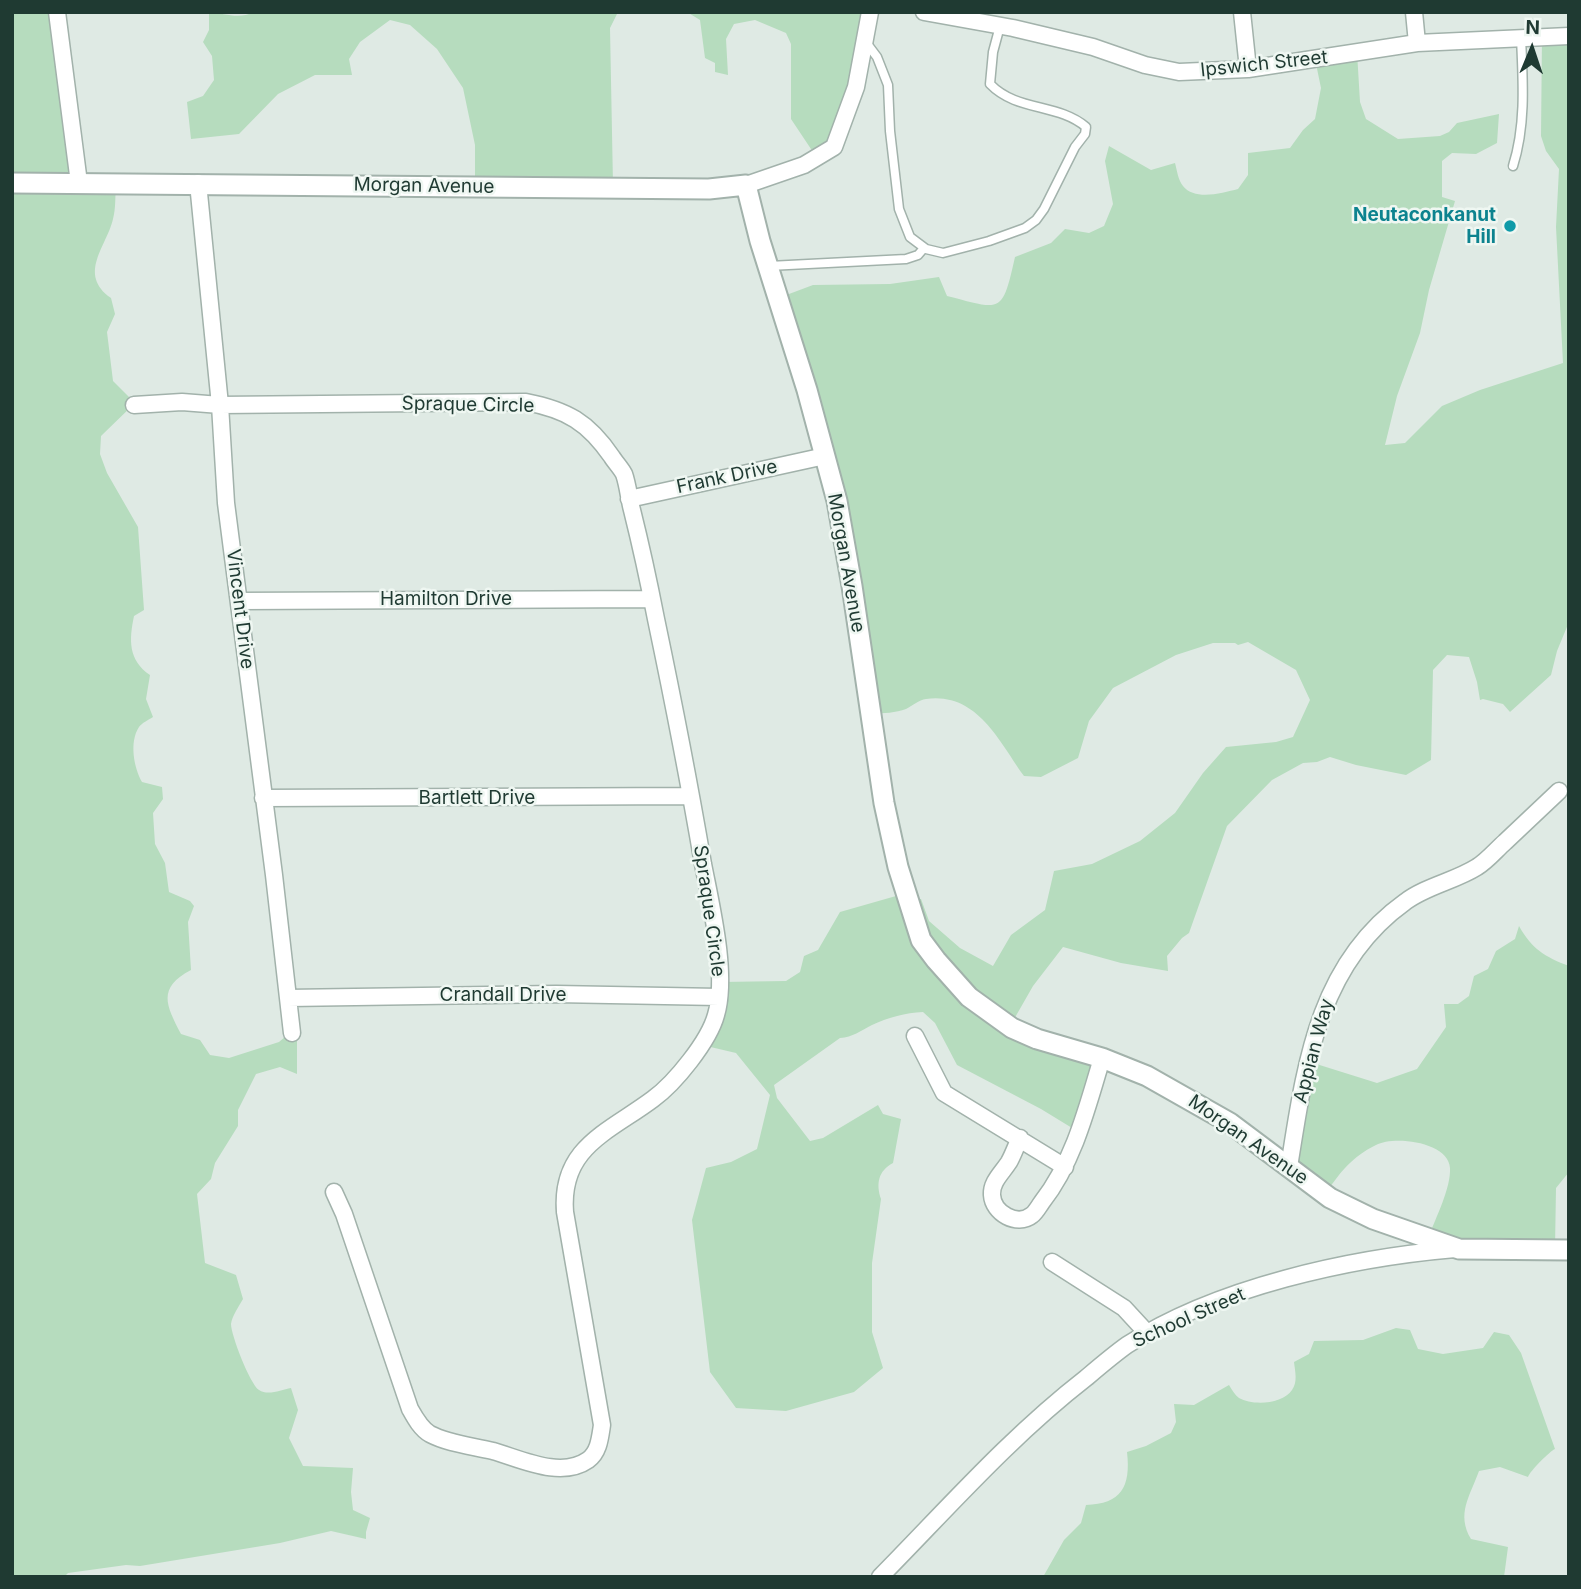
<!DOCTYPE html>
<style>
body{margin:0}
#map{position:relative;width:1581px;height:1589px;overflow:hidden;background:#dfeae4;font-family:Inter,sans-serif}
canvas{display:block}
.frame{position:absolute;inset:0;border:14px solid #1f3a32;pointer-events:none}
.north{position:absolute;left:1497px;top:14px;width:70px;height:70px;-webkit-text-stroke:5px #eff7f2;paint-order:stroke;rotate:2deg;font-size:19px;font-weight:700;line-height:28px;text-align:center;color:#1f3a32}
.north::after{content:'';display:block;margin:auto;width:24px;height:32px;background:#1f3a32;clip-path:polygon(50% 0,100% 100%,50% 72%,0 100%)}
</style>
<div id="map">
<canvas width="1581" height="1589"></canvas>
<div class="frame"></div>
<div class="north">N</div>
</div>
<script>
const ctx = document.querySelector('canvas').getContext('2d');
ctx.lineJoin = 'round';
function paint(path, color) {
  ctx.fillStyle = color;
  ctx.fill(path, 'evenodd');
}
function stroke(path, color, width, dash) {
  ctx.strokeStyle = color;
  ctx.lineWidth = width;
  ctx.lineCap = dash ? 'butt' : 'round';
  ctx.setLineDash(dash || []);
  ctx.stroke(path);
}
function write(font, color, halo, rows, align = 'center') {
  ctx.font = font + ' Inter,sans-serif';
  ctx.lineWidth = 5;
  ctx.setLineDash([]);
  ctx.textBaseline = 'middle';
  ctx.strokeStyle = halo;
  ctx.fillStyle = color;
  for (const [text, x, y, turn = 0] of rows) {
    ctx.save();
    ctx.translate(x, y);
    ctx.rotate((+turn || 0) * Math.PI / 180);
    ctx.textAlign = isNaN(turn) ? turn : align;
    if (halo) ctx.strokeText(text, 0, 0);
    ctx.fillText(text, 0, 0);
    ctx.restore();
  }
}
const green = new Path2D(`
 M12 12H58L79 179 116 185C115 196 116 208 113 219 107 246 77 274 111 298L115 314 107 332 113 381 135 403 101 436 100 454 107 473 138 527 144 610 134 616C129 640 128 660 150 675L146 699 153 717C148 720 142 723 139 727 129 742 134 768 142 782L162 787 163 799 153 813 155 844 165 863 169 892 190 901 194 906 188 922 191 970C157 988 166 1005 181 1034L200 1040 210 1055 229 1058 279 1042 292 1031 297 1039V1074L280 1067 256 1074 238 1110V1126L215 1163 211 1179 197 1194 205 1263 236 1275 243 1299C239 1306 232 1316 231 1324 231 1335 250 1384 259 1390 268 1396 281 1390 291 1388L298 1410 289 1438 303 1466 353 1468 351 1492 353 1510 370 1518 366 1532V1539L331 1531 280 1543 140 1566 126 1565 68 1573 64 1577H12Z
 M209 12C225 13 238 20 254 12H626L617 14 610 28 613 185 475 184V145L463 88 437 49 410 25 390 20 360 42 349 59 352 75H315L278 94 239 134 191 139 187 102 203 96 214 80 212 56 203 42 209 30Z
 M687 12H871L841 132 815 155 791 119V44L786 33 755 20 734 24 726 39 728 75 715 72V63L705 58 700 20Z
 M1569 35V622L1557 651 1551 675 1510 712 1503 704 1483 699 1480 700 1477 682 1469 657 1447 655 1433 670 1431 760 1406 775 1356 765 1330 757 1317 762 1303 763 1272 780 1227 826 1189 933 1182 938 1167 956 1168 971 1121 963 1063 947 1033 986 1013 1021 1095 1054 1077 1131 1041 1109 957 1065 935 1023 923 1012C905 1013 889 1017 872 1025 860 1031 853 1037 840 1038L774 1085 777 1098 810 1141 823 1138 878 1105 883 1114 901 1119 893 1163C878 1171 876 1184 881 1199L872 1263V1332L883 1368 854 1392 786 1411 736 1408 710 1372 692 1220 706 1168 731 1162 757 1149 770 1095 736 1053 702 1045 721 982 786 981 800 972 804 956 818 950 840 912 903 894 912 899H921L929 921 960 948 993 966 1011 935 1045 910 1054 871 1092 864 1140 841 1175 813 1203 773 1226 747 1276 742 1293 737 1310 700 1296 670 1248 642 1238 645 1235 643H1213L1176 655 1113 688 1089 721 1078 758 1041 777 1024 776C999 741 977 692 926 699 919 700 912 706 906 709 896 713 883 713 873 714L838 497 781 297 813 285 890 284 939 277 947 296C1002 310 1002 315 1015 257L1051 243 1065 229 1089 233 1104 226 1113 204 1105 161 1109 146 1151 170 1175 163C1177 170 1178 180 1183 186 1195 201 1222 193 1238 189L1248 175V153L1290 148 1303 130 1315 119 1321 88 1315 59 1357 52 1360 102 1366 119 1398 139 1440 136 1449 132 1457 123 1499 114 1497 143 1476 154 1452 153 1442 161V197L1455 201 1429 290 1420 333 1397 396 1385 445 1405 443 1442 406 1480 390 1563 363 1556 227 1559 169 1546 151 1541 136 1542 36Z
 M1519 926C1532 949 1545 957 1569 966V1172L1556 1188 1555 1248H1483L1429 1236C1436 1217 1451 1188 1450 1168 1449 1142 1394 1135 1376 1145 1352 1157 1341 1171 1326 1193L1290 1160 1310 1062 1377 1083 1417 1069 1446 1027 1444 1004H1458L1469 996 1474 976 1488 969 1496 951 1515 939Z
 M1396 1328 1410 1330 1418 1349 1443 1354 1483 1348 1494 1332 1509 1335 1521 1353 1555 1449C1550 1451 1530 1471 1528 1477L1500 1467 1479 1471C1470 1496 1456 1514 1471 1539L1508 1547 1504 1577H1043L1064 1540 1081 1523 1086 1505C1121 1504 1131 1487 1127 1452L1146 1446 1171 1433 1176 1422 1174 1404 1194 1405 1229 1385C1232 1390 1235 1395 1239 1398 1253 1406 1283 1404 1292 1390 1298 1382 1295 1371 1294 1362L1309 1354 1314 1341 1363 1340Z`);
const service = new Path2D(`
 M865 41 877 57 888 85 890 131 899 209 910 237 926 249 943 253 989 241 1025 228 1036 220 1044 209 1075 147 1085 134 1086 127C1058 103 1017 112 990 84L993 52 1000 26
 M1513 166C1526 125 1523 81 1521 38
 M769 266 906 259 918 255 924 248`);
const minor = new Path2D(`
 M57 12 79 183
 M924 12 1013 28 1093 47 1145 65 1179 72 1248 69 1417 43 1569 36
 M1242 12 1248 69
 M1414 12 1417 43
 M198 183 220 405 226 503 274 875 292 1033
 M746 185 804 165 834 147 856 87 870 12
 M134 405 182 402 220 405 526 402C567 410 588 422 612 457 615 462 621 468 624 474 628 485 629 499 632 510 641 546 649 583 656 619 673 700 689 782 703 864 711 905 728 975 716 1015 709 1041 675 1083 653 1099 609 1132 560 1147 565 1212L602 1425C600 1438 599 1452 588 1460 561 1479 521 1459 493 1451 473 1446 449 1444 430 1434 421 1429 415 1418 410 1409L344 1214 334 1192
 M629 499 825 456
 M239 601 652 599
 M263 798 691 796
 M288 998 556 994 719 997
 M915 1036 944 1093 1065 1167
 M1020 1138C1016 1146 1013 1155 1009 1162 1002 1173 991 1182 992 1195 993 1213 1017 1227 1032 1215 1036 1212 1039 1206 1042 1202 1074 1161 1087 1108 1102 1058
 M1289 1167C1305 1067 1317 965 1405 902 1426 886 1455 881 1477 867 1487 861 1496 850 1505 842 1523 825 1541 808 1559 791
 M1052 1262 1124 1308 1148 1334
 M880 1577C947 1509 1010 1437 1086 1378 1099 1367 1113 1355 1127 1345 1217 1287 1350 1258 1455 1249`);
const tertiary = new Path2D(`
 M12 183 709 189 746 185 760 241 807 390 837 501 852 586 884 803 898 867 921 940 936 960 969 997 1012 1028 1037 1039 1102 1058 1147 1076 1230 1123 1330 1198 1373 1219 1459 1249 1569 1250`);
const markers = [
 [1510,226,7,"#0f9aa8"]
];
const streetNames = [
 ["Ipswich Street",1264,64,-6],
 ["Morgan Avenue",424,186,1],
 ["Spraque Circle",468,405,1],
 ["Frank Drive",727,477,-12],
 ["Morgan Avenue",846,563,80],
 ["Hamilton Drive",446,599],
 ["Vincent Drive",240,609,83],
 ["Bartlett Drive",477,798],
 ["Spraque Circle",709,911,82],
 ["Crandall Drive",503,995],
 ["Appian Way",1314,1051,-75],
 ["Morgan Avenue",1248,1140,35],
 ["School Street",1189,1318,-24]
];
const cultureNames = [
 ["Neutaconkanut",1496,215],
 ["Hill",1496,237]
];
paint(green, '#b6dcbe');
stroke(service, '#a2b2ab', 11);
stroke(minor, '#a2b2ab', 19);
stroke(tertiary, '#a2b2ab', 23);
stroke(service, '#fff', 8);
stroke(minor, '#fff', 16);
stroke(tertiary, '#fff', 19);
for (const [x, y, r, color] of markers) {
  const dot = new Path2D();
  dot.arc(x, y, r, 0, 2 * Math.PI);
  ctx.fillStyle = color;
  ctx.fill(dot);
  stroke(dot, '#eff7f2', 2.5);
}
write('19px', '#1f3a32', '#eff7f2', streetNames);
write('bold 19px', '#0d838f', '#eff7f2', cultureNames, 'right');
</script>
